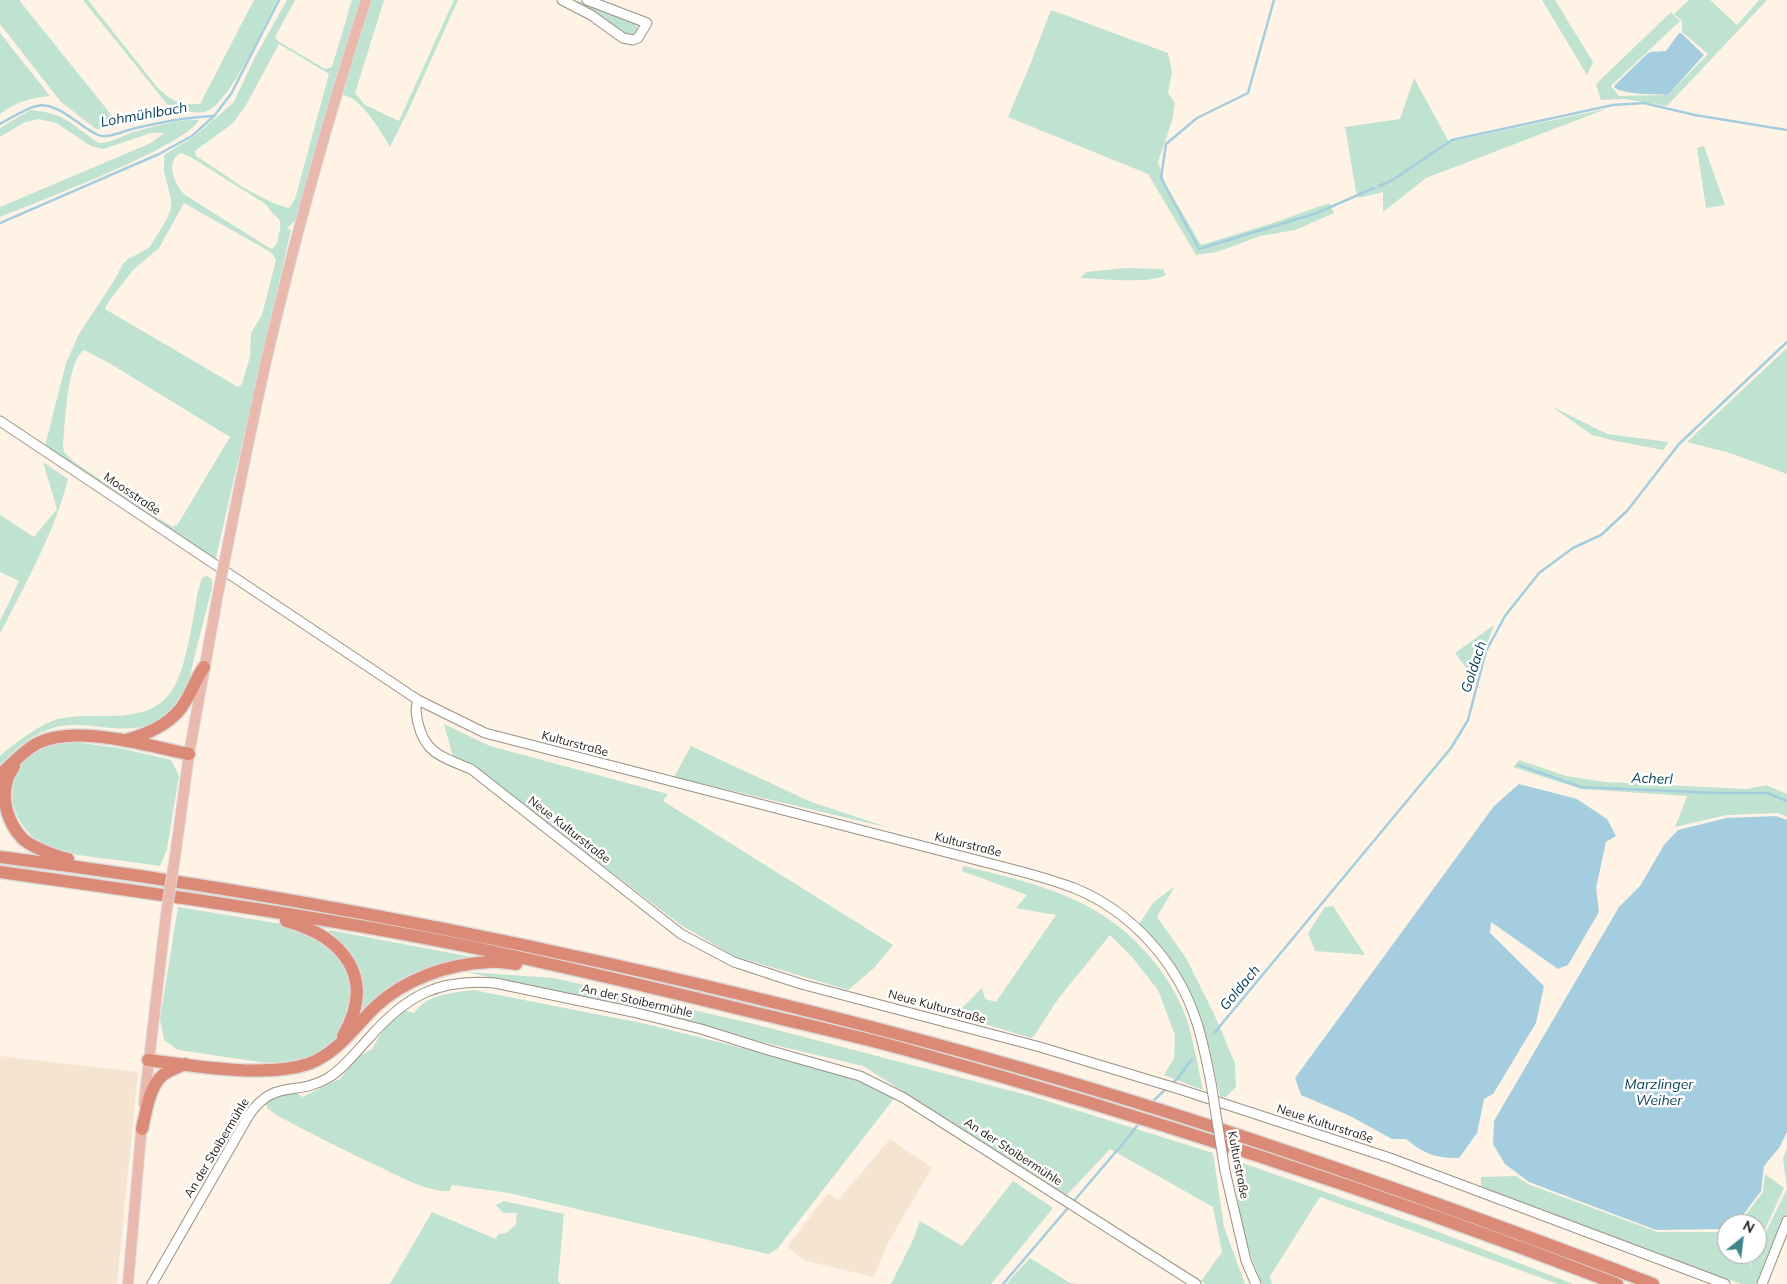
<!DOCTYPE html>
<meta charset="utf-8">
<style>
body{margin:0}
#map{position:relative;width:1787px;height:1284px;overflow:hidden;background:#fef3e4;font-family:Mulish,sans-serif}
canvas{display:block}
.north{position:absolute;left:1717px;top:1214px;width:50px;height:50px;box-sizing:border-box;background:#fff;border:1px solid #a6a5a3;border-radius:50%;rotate:29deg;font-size:14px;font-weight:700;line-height:20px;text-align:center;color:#211d18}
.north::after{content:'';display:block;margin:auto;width:18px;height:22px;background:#40878d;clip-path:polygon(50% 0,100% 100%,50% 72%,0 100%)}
</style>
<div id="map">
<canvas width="1787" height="1284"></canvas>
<div class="north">N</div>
</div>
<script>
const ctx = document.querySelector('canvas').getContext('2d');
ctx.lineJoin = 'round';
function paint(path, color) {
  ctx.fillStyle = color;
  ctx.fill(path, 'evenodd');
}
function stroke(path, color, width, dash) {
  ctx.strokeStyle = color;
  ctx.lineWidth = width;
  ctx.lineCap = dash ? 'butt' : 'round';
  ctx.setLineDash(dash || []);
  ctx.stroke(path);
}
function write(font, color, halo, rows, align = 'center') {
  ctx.font = font + ' Mulish,sans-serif';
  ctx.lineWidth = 5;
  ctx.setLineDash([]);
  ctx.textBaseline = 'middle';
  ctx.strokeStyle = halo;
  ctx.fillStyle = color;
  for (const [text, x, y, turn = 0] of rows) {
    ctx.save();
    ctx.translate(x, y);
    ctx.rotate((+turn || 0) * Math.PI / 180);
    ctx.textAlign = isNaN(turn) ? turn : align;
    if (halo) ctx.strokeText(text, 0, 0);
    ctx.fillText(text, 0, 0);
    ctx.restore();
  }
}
const built = new Path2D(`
 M0 1056 138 1072 117 1284H0Z
 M890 1139 932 1168 889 1241 874 1277 806 1261 787 1247 828 1193 838 1200Z`);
const green = new Path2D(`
 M0 0H19L113 117 103 129H96L61 102 0 24Z
 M83 0H88L157 87C171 101 180 105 200 104L254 0H277C265 23 229 107 204 112 192 114 177 109 167 104Z
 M287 0H295L275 37 278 41 325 69 332 67 352 0H361L298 218 287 228 291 230 215 562 45 446 66 363 79 334 114 281 123 264 128 259 149 248 167 219 171 208V199L164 171V155L195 136 234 102 254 59ZM279 44 329 74 295 199 289 208C255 199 225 174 196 156L195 151 232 124 245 107ZM181 153 189 156 267 205C276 223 285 213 278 238 277 243 277 245 272 249L268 247 185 195C175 185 164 161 181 153ZM184 203 272 253 276 260 262 315 251 333 250 357 242 384 238 387 105 309 107 304 133 270 159 248ZM84 350 109 363 230 437 178 524 173 527 148 512 73 461 64 452 63 444C65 423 67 362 84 350Z
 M372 0H384L355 93 365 105 399 121 454 0H458L408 111 390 147C381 131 368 110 353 99 350 97 345 96 342 94Z
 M566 0C590 0 612 12 635 22L638 29 633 36 628 37Z
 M1542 0H1555L1593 62 1587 75Z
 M1689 0H1710L1737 25 1759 0H1767L1667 106 1625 99 1601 100 1596 84 1671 12 1680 21 1611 86 1619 96 1668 95 1708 54 1682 32V21L1674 14Z
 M1051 10 1168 53 1172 72 1168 93 1175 103 1172 121 1158 162 1166 185 1201 245 1276 222 1329 203 1334 213 1295 230 1260 236 1217 252 1196 255 1148 174 1008 117 1030 65Z
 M0 33 50 96C30 98 16 102 0 114Z
 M1414 78 1449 142 1606 109 1426 178 1383 212V192L1359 198 1356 191 1345 127 1400 119Z
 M30 110C67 113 71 125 99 143 111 143 122 136 133 132 148 128 184 118 199 120 183 148 36 202 0 217V207L151 143 164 133H151L103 149 91 146 56 123 38 119 23 123 0 137V128Z
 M1704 146 1725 205 1706 208 1697 148Z
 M1126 268 1163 269 1166 275C1150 284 1101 279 1080 278L1086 272Z
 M1787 348V474L1730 453 1687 442Z
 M1551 406 1607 434 1669 442 1663 450 1616 441 1592 435Z
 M43 462 68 479C54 534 25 584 0 634V621L19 581 0 572V515L34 537 57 509Z
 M207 576 212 579V588C206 611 200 635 194 658 191 671 190 683 184 694 179 702 172 708 166 714 133 743 94 718 56 727 33 733 16 748 0 765V756C15 743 42 722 62 718 100 711 151 728 174 687 187 665 193 617 198 591L202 578Z
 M1494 625 1474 678 1455 653Z
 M444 724 490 746 668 794 663 801 893 945 874 968 848 990 734 956 681 925 465 761 453 757Z
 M73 742 119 748 171 760 179 776 167 849 160 866C139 863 119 860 99 858 82 855 62 854 47 846 15 830 0 790 24 761 37 747 56 744 73 742Z
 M691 746 811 802 890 828 674 777Z
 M1519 760 1566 776 1605 782 1747 789 1766 785 1787 794V817L1778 813 1727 815 1675 827 1687 796 1581 789 1513 767Z
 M963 866C1035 883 1102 898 1151 958 1166 976 1179 997 1187 1020 1194 1043 1198 1067 1203 1090L1164 1075 1174 1058 1175 1035 1158 990 1132 957 1110 935 1058 999 1034 1036 1031 1038 955 1015 982 988 985 999 996 1002 1056 915 1016 908 1027 895 962 871Z
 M1175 886 1157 917 1186 958 1214 1014 1235 1063 1236 1087 1226 1097 1220 1096C1213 1066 1208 1035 1196 1006 1184 975 1163 948 1139 924L1153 903Z
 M1333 906 1365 955 1315 951 1308 933 1325 907Z
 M178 907 294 926 314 933 348 967 354 998 339 1035 328 1046 310 1058 281 1063 260 1062 178 1050 164 1040 160 1019Z
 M329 930 477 958 421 972 353 1027 361 1007V986L356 964 345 946 328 932Z
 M467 972 554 978 754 1024 1031 1096 1213 1153 1224 1227 1245 1284H1206L1201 1281 1222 1252 1213 1207 1110 1149 1067 1195 863 1066Z
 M473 990 646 1024 854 1076 896 1096 777 1249 768 1254 509 1193 452 1185 449 1191C427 1192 403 1178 384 1169 347 1152 312 1134 276 1115L267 1108 266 1101 272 1097 297 1093 302 1097 340 1079 359 1056 372 1049 383 1030 403 1010 414 1013C427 994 452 993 473 990Z
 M1787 1148V1214L1756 1284H1741L1481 1190V1177L1516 1176 1528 1184 1657 1232H1724L1727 1230V1254H1754L1750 1263 1752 1272 1751 1263 1755 1254H1757V1250L1787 1189 1783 1159Z
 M1234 1160 1431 1229 1573 1284H1558L1320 1197 1270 1276 1272 1284H1262C1252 1260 1243 1236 1239 1210 1237 1194 1236 1177 1234 1160Z
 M1765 1174 1784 1188 1757 1247V1224H1735L1744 1217 1763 1192Z
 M1013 1181 1053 1208 991 1284H891L913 1240 920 1221 962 1246Z
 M504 1201 564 1214 558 1281 561 1284H390L432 1212 496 1239 498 1234 506 1233 516 1225 517 1213H503L496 1205Z
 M1030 1258 1070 1283 1078 1284H1006Z`);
const water = new Path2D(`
 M1679 33H1681L1704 55 1668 95C1656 94 1622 95 1614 87L1616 84 1646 55 1650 52 1666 51Z
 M1519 784 1577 799 1607 819 1616 836 1606 842 1596 888 1599 912 1568 965 1558 969 1491 922 1490 933 1544 986 1536 1023 1493 1094 1484 1099 1477 1133 1459 1158C1435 1158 1424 1154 1406 1139H1392L1350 1116 1301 1095 1295 1078 1494 806Z
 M1776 816 1787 820V1132L1779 1148 1764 1166 1761 1191 1743 1215 1731 1224H1727V1227L1724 1229 1656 1230 1529 1182 1505 1164 1493 1144 1494 1121 1619 907 1640 886 1664 845 1678 830 1726 818Z`);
const stream = new Path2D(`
 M1274 0 1248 93 1197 118 1166 144 1161 178 1199 249 1317 213 1374 188
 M0 124C44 99 44 98 86 128 93 132 98 137 107 136 116 135 127 130 136 128 162 122 187 117 213 116
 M1379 186 1391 181 1452 140 1613 105 1644 103 1695 115 1787 130
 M0 223 159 154 192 136 214 116 231 94 279 0
 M1518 765 1581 787 1715 793H1767L1787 801
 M1215 1032 1451 748 1468 720 1486 651 1505 616 1539 573 1573 548 1601 535 1627 511 1679 444 1787 342
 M1171 1084 1177 1079 1192 1059
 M1151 1103 1167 1088
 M1003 1284 1131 1134 1139 1123`);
const minor = new Path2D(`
 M562 0 591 15 623 38 633 40 638 38 647 23 587 0
 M0 421 418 700 485 733 1023 872C1041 877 1058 882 1074 888 1131 911 1177 962 1196 1020 1203 1041 1207 1062 1211 1083
 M418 700C415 708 416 714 418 723 425 754 444 758 471 769L681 934 734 962 801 984 1040 1047 1179 1089 1390 1158 1725 1284
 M1225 1171 1246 1261 1256 1284
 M152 1284 249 1115C274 1078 296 1097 328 1078 344 1068 356 1052 369 1038 406 996 438 978 495 983L633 1012 701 1029 768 1050 860 1076 904 1098 1196 1284
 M1762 1284 1787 1221`);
const major = new Path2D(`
 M226 554C239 488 252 423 267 357 295 237 328 118 366 0
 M175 857 189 754 219 588
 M144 1103 166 915
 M128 1284 142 1122`);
const highway = new Path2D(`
 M126 740C148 734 173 723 185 702 192 691 196 678 204 667
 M14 766C12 771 8 775 7 780 1 800 8 823 22 838 29 846 57 857 68 859
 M0 775C11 765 24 750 38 743 76 724 148 746 189 754
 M0 857C202 882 403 918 601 962 817 1010 1031 1066 1241 1136 1379 1182 1517 1232 1653 1284
 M0 872C164 895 328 917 490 951 574 969 659 989 744 1010 798 1023 853 1035 907 1050 1147 1116 1384 1194 1617 1284
 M286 921C344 937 377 978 343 1036
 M148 1060C193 1066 265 1078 308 1064 336 1054 354 1028 374 1008 404 979 448 964 489 962 498 961 507 963 516 964
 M142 1129C146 1113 149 1086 163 1075 170 1070 177 1068 185 1064`);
const minorBridge = new Path2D(`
 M1211 1083 1225 1171`);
const majorBridge = new Path2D(`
 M219 588 226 554
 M166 915 175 857`);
const streetNames = [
 ["Moosstraße",132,494,34],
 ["Kulturstraße",575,744,15],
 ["Neue Kulturstraße",569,830,38],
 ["Kulturstraße",968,845,14],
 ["An der Stoibermühle",637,1001,13],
 ["Neue Kulturstraße",937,1007,15],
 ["Neue Kulturstraße",1325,1124,18],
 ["An der Stoibermühle",217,1148,-59],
 ["An der Stoibermühle",1013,1152,33],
 ["Kulturstraße",1238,1165,79]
];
const waterNames = [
 ["Lohmühlbach",144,115,-10],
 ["Goldach",1474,667,-72],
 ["Acherl",1652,779,2],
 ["Goldach",1240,988,-50],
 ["Marzlinger",1659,1085],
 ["Weiher",1659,1101]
];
paint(built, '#f5e5d0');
paint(green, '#c0e2d1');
paint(water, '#a5cde0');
stroke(stream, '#a5cde0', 2.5);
stroke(minor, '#9b9184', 11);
stroke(major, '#dbdbda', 12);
stroke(highway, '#dbdbda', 15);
stroke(minor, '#fff', 9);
stroke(major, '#e9b9ad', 10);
stroke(highway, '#db8a77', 12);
stroke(minorBridge, '#9b9184', 11, []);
stroke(majorBridge, '#dbdbda', 12, []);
stroke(minorBridge, '#fff', 9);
stroke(majorBridge, '#e9b9ad', 10);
write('12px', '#211d18', '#fff', streetNames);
write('italic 14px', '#023d51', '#fff', waterNames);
</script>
